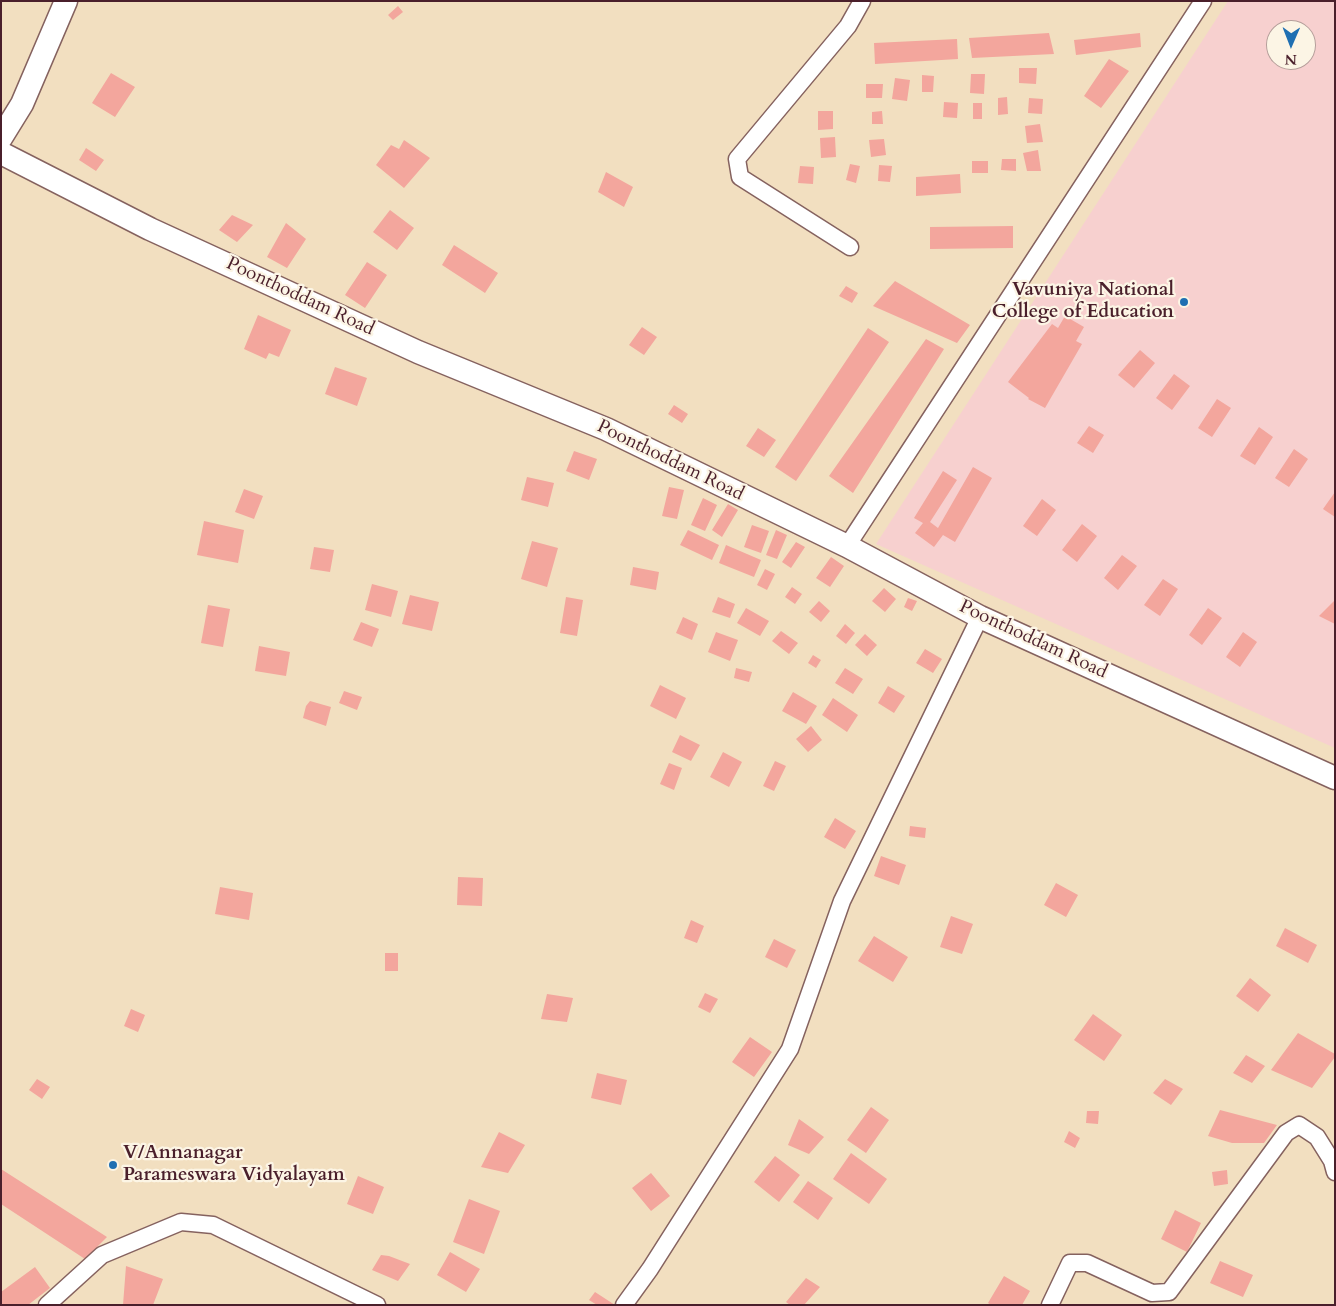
<!DOCTYPE html>
<style>
body{margin:0}
#map{position:relative;width:1336px;height:1306px;overflow:hidden;background:#f2dfc0;font-family:Cardo,serif}
canvas{display:block}
.frame{position:absolute;inset:0;border:2px solid #4a1f2b;pointer-events:none}
.north{position:absolute;left:1266px;top:20px;width:50px;height:50px;box-sizing:border-box;background:#fcf5e5;border:1px solid #b59f9b;border-radius:50%;rotate:181deg;font-size:14px;font-weight:700;line-height:20px;text-align:center;color:#4a1f2b}
.north::after{content:'';display:block;margin:auto;width:18px;height:22px;background:#1f6fb2;clip-path:polygon(50% 0,100% 100%,50% 72%,0 100%)}
</style>
<div id="map">
<canvas width="1336" height="1306"></canvas>
<div class="frame"></div>
<div class="north">N</div>
</div>
<script>
const ctx = document.querySelector('canvas').getContext('2d');
ctx.lineJoin = 'round';
function paint(path, color) {
  ctx.fillStyle = color;
  ctx.fill(path, 'evenodd');
}
function stroke(path, color, width, dash) {
  ctx.strokeStyle = color;
  ctx.lineWidth = width;
  ctx.lineCap = dash ? 'butt' : 'round';
  ctx.setLineDash(dash || []);
  ctx.stroke(path);
}
function write(font, color, halo, rows, align = 'center') {
  ctx.font = font + ' Cardo,serif';
  ctx.lineWidth = 4.5;
  ctx.setLineDash([]);
  ctx.textBaseline = 'middle';
  ctx.strokeStyle = halo;
  ctx.fillStyle = color;
  for (const [text, x, y, turn = 0] of rows) {
    ctx.save();
    ctx.translate(x, y);
    ctx.rotate((+turn || 0) * Math.PI / 180);
    ctx.textAlign = isNaN(turn) ? turn : align;
    if (halo) ctx.strokeText(text, 0, 0);
    ctx.fillText(text, 0, 0);
    ctx.restore();
  }
}
const built = new Path2D(`
 M1228 1H1335V748L876 544ZM1276 30H1306V60H1276Z`);
const building = new Path2D(`
 M398 6 403 12 393 20 388 15Z
 M1049 33 1054 54 972 58 969 38Z
 M1140 33 1141 47 1076 55 1074 40Z
 M957 39 958 59 875 64 874 43Z
 M1109 59 1129 71 1101 108 1084 96Z
 M1019 68H1037L1036 84 1019 83Z
 M111 73 135 87 115 117 92 103Z
 M971 74H985L984 94 970 93Z
 M922 75 934 76 933 92H922Z
 M895 78 910 80 907 101 892 99Z
 M866 84H883L882 98H866Z
 M1007 97 1008 114 998 115V98Z
 M1029 98 1043 99 1042 114 1028 113Z
 M944 102 958 103 957 118 943 117Z
 M973 103H982V119H973Z
 M818 111H833V129L818 130Z
 M882 111 883 124H872V112Z
 M1040 124 1043 142 1027 143 1025 126Z
 M835 137 836 157 821 158 820 138Z
 M884 139 886 155 871 157 869 140Z
 M404 140 430 158 404 188 376 165 391 145 399 149Z
 M86 148 104 160 96 171 79 160Z
 M1038 150 1041 171H1027L1023 153Z
 M1002 159H1016V171L1001 170Z
 M972 161H988V173H972Z
 M850 164 860 166 856 183 846 180Z
 M879 165 892 166 890 182 878 181Z
 M800 166 814 167 813 184 798 183Z
 M606 172 633 187 624 207 598 192Z
 M960 174 961 193 916 196V177Z
 M390 210 414 228 397 250 373 232Z
 M232 215 253 225 237 242 219 230Z
 M286 223 306 239 287 268 267 257Z
 M1013 226V248L930 249V227Z
 M454 245 498 273 485 293 442 265Z
 M367 262 387 275 365 308 345 295Z
 M895 281 970 325 957 343 873 306Z
 M846 286 858 293 852 303 839 296Z
 M258 315 291 330 279 357 269 353 266 359 244 349Z
 M1065 316 1084 327 1076 341 1082 344 1045 408 1028 399 1029 398 1008 382 1052 324 1058 328Z
 M642 327 657 337 644 355 629 345Z
 M868 328 889 342 796 481 775 467Z
 M926 339 944 349 853 493 829 476Z
 M1140 350 1155 363 1134 388 1118 375Z
 M335 367 367 378 357 406 325 394Z
 M1174 374 1190 386 1172 410 1156 398Z
 M1217 399 1231 408 1212 437 1198 428Z
 M674 405 688 414 682 423 668 414Z
 M1089 426 1104 435 1093 453 1077 443Z
 M1259 427 1273 437 1255 465 1240 456Z
 M758 428 776 440 764 457 746 446Z
 M1294 449 1308 459 1289 487 1275 478Z
 M574 451 597 459 589 480 566 471Z
 M973 467 992 478 955 542 943 535 934 547 915 533 923 523 914 518 943 471 957 480 930 522 938 528Z
 M527 477 554 483 548 507 521 500Z
 M669 487 684 490 677 519 662 516Z
 M244 489 263 496 254 519 235 512Z
 M1335 492V517L1323 509Z
 M703 498 717 505 705 531 691 525Z
 M1042 499 1056 510 1037 536 1023 526Z
 M728 504 738 510 722 537 712 530Z
 M204 521 244 530 238 563 197 555Z
 M1082 524 1097 536 1077 562 1062 550Z
 M752 525 769 531 761 553 744 547Z
 M688 530 719 545 712 560 680 545Z
 M776 530 787 535 777 559 766 555Z
 M532 541 558 548 547 587 521 579Z
 M796 542 805 547 791 568 782 562Z
 M726 545 761 560 754 577 719 563Z
 M314 547 334 550 330 572 310 569Z
 M1122 555 1137 566 1118 590 1104 578Z
 M831 557 844 566 830 587 816 578Z
 M633 567 659 572 656 590 630 585Z
 M765 569 775 574 767 590 757 585Z
 M1163 579 1178 589 1160 616 1144 605Z
 M372 584 398 591 391 617 365 610Z
 M792 587 802 594 795 604 785 597Z
 M884 588 896 599 885 612 872 601Z
 M410 595 439 602 432 631 402 624Z
 M566 597 583 600 577 636 560 633Z
 M718 597 735 604 730 618 712 612Z
 M908 598 917 601 912 611 904 607Z
 M1335 600V624L1319 616Z
 M819 601 830 611 821 622 809 612Z
 M208 605 230 609 223 647 201 643Z
 M746 608 769 621 760 636 737 623Z
 M1208 608 1222 618 1202 645 1189 635Z
 M683 617 698 624 692 640 676 633Z
 M361 622 379 629 372 647 353 640Z
 M845 624 855 633 846 644 836 636Z
 M781 631 798 643 789 654 772 641Z
 M716 632 738 640 730 661 708 652Z
 M1243 632 1257 642 1240 667 1226 657Z
 M865 634 877 645 867 656 855 645Z
 M259 646 290 652 286 676 255 671Z
 M925 649 942 659 933 673 916 663Z
 M813 655 821 660 816 668 808 663Z
 M736 668 752 672 749 682 734 678Z
 M845 668 863 679 853 694 835 683Z
 M660 685 686 698 676 719 650 706Z
 M888 686 905 696 894 713 878 703Z
 M344 691 362 697 357 710 339 703Z
 M793 692 817 706 806 724 782 711Z
 M833 698 858 715 847 732 822 715Z
 M310 701 331 707 326 726 303 718 306 706Z
 M811 726 822 740 808 752 796 739Z
 M680 735 700 745 691 761 672 752Z
 M723 752 742 762 729 787 710 777Z
 M775 761 786 766 774 791 763 786Z
 M669 763 682 768 674 790 660 784Z
 M835 818 856 831 845 849 824 837Z
 M910 826 926 828 925 838 909 836Z
 M881 856 906 865 899 885 874 876Z
 M458 877 483 878 482 906 457 905Z
 M1056 883 1078 895 1066 917 1044 905Z
 M220 887 253 893 249 920 215 914Z
 M951 916 973 924 962 954 940 947Z
 M691 920 704 926 697 943 684 938Z
 M1285 928 1317 945 1308 963 1276 946Z
 M874 936 908 957 893 982 858 961Z
 M774 939 796 950 787 968 765 957Z
 M385 953H398V971H385Z
 M1250 978 1271 995 1258 1012 1236 996Z
 M705 993 718 999 710 1013 698 1007Z
 M547 994 573 998 567 1022 541 1019Z
 M131 1009 145 1015 138 1032 124 1026Z
 M1093 1014 1122 1035 1104 1061 1074 1040Z
 M1298 1033 1335 1054V1057L1312 1088 1271 1070Z
 M750 1037 772 1052 754 1077 732 1062Z
 M1246 1055 1265 1066 1252 1083 1233 1073Z
 M597 1073 627 1080 621 1105 591 1098Z
 M37 1079 50 1087 42 1099 29 1090Z
 M1165 1079 1183 1089 1171 1105 1153 1093Z
 M871 1107 889 1120 866 1153 847 1140Z
 M1220 1110 1277 1125 1264 1143H1232L1208 1136Z
 M1087 1111H1099L1098 1124 1086 1123Z
 M799 1119 824 1137 809 1154 788 1145Z
 M1069 1131 1080 1138 1075 1148 1064 1142Z
 M499 1132 525 1145 508 1173 481 1167Z
 M851 1153 887 1179 869 1204 833 1179Z
 M775 1156 800 1175 779 1202 754 1182Z
 M1 1169 107 1237 85 1259 1 1204Z
 M1227 1170 1228 1184 1214 1186 1212 1172Z
 M651 1173 670 1196 651 1211 632 1188Z
 M358 1176 384 1187 373 1214 347 1204Z
 M808 1181 833 1198 818 1220 793 1202Z
 M469 1199 500 1211 484 1254 453 1242Z
 M1175 1210 1201 1223 1187 1252 1161 1239Z
 M450 1252 480 1269 466 1292 437 1275Z
 M381 1255 389 1256 410 1264 398 1281 372 1270Z
 M1220 1261 1253 1275 1243 1297 1210 1283Z
 M126 1266 163 1279 153 1305H123Z
 M35 1267 50 1288 28 1305H1V1292Z
 M1004 1276 1030 1291 1022 1305H991L988 1303Z
 M806 1278 820 1287 804 1305H790L786 1302Z
 M595 1292 615 1305H597L589 1300Z`);
const street = new Path2D(`
 M850 247 740 177 737 159 848 26 862 1
 M847 546 1203 1
 M47 1305 102 1255 181 1222 213 1225 377 1305
 M624 1305 650 1269 790 1049 842 901 980 617
 M1050 1305 1070 1263H1087L1152 1293 1169 1292 1286 1133 1299 1125 1317 1137 1332 1161 1335 1172`);
const secondary = new Path2D(`
 M1 138 22 104 66 1
 M1 153 150 229 418 352 606 429 847 546 980 617 1335 778`);
const markers = [
 [1184,302,5,"#1f6fb2"],
 [113,1165,5,"#1f6fb2"]
];
const poiNames = [
 ["Vavuniya National",1174,291],
 ["College of Education",1174,313],
 ["V/Annanagar",123,1154,"left"],
 ["Parameswara Vidyalayam",123,1176,"left"]
];
const streetNames = [
 ["Poonthoddam Road",300,297,25],
 ["Poonthoddam Road",670,461,26],
 ["Poonthoddam Road",1033,640,25]
];
paint(built, '#f7d0cf');
paint(building, '#f3a69d');
stroke(street, '#85625f', 19);
stroke(secondary, '#85625f', 25);
stroke(street, '#fff', 16);
stroke(secondary, '#fff', 22);
for (const [x, y, r, color] of markers) {
  const dot = new Path2D();
  dot.arc(x, y, r, 0, 2 * Math.PI);
  ctx.fillStyle = color;
  ctx.fill(dot);
  stroke(dot, '#fcf5e5', 2);
}
write('bold 19px', '#4a1f2b', '#fcf5e5', poiNames, 'right');
write('19px', '#4a1f2b', '#fcf5e5', streetNames);
</script>
